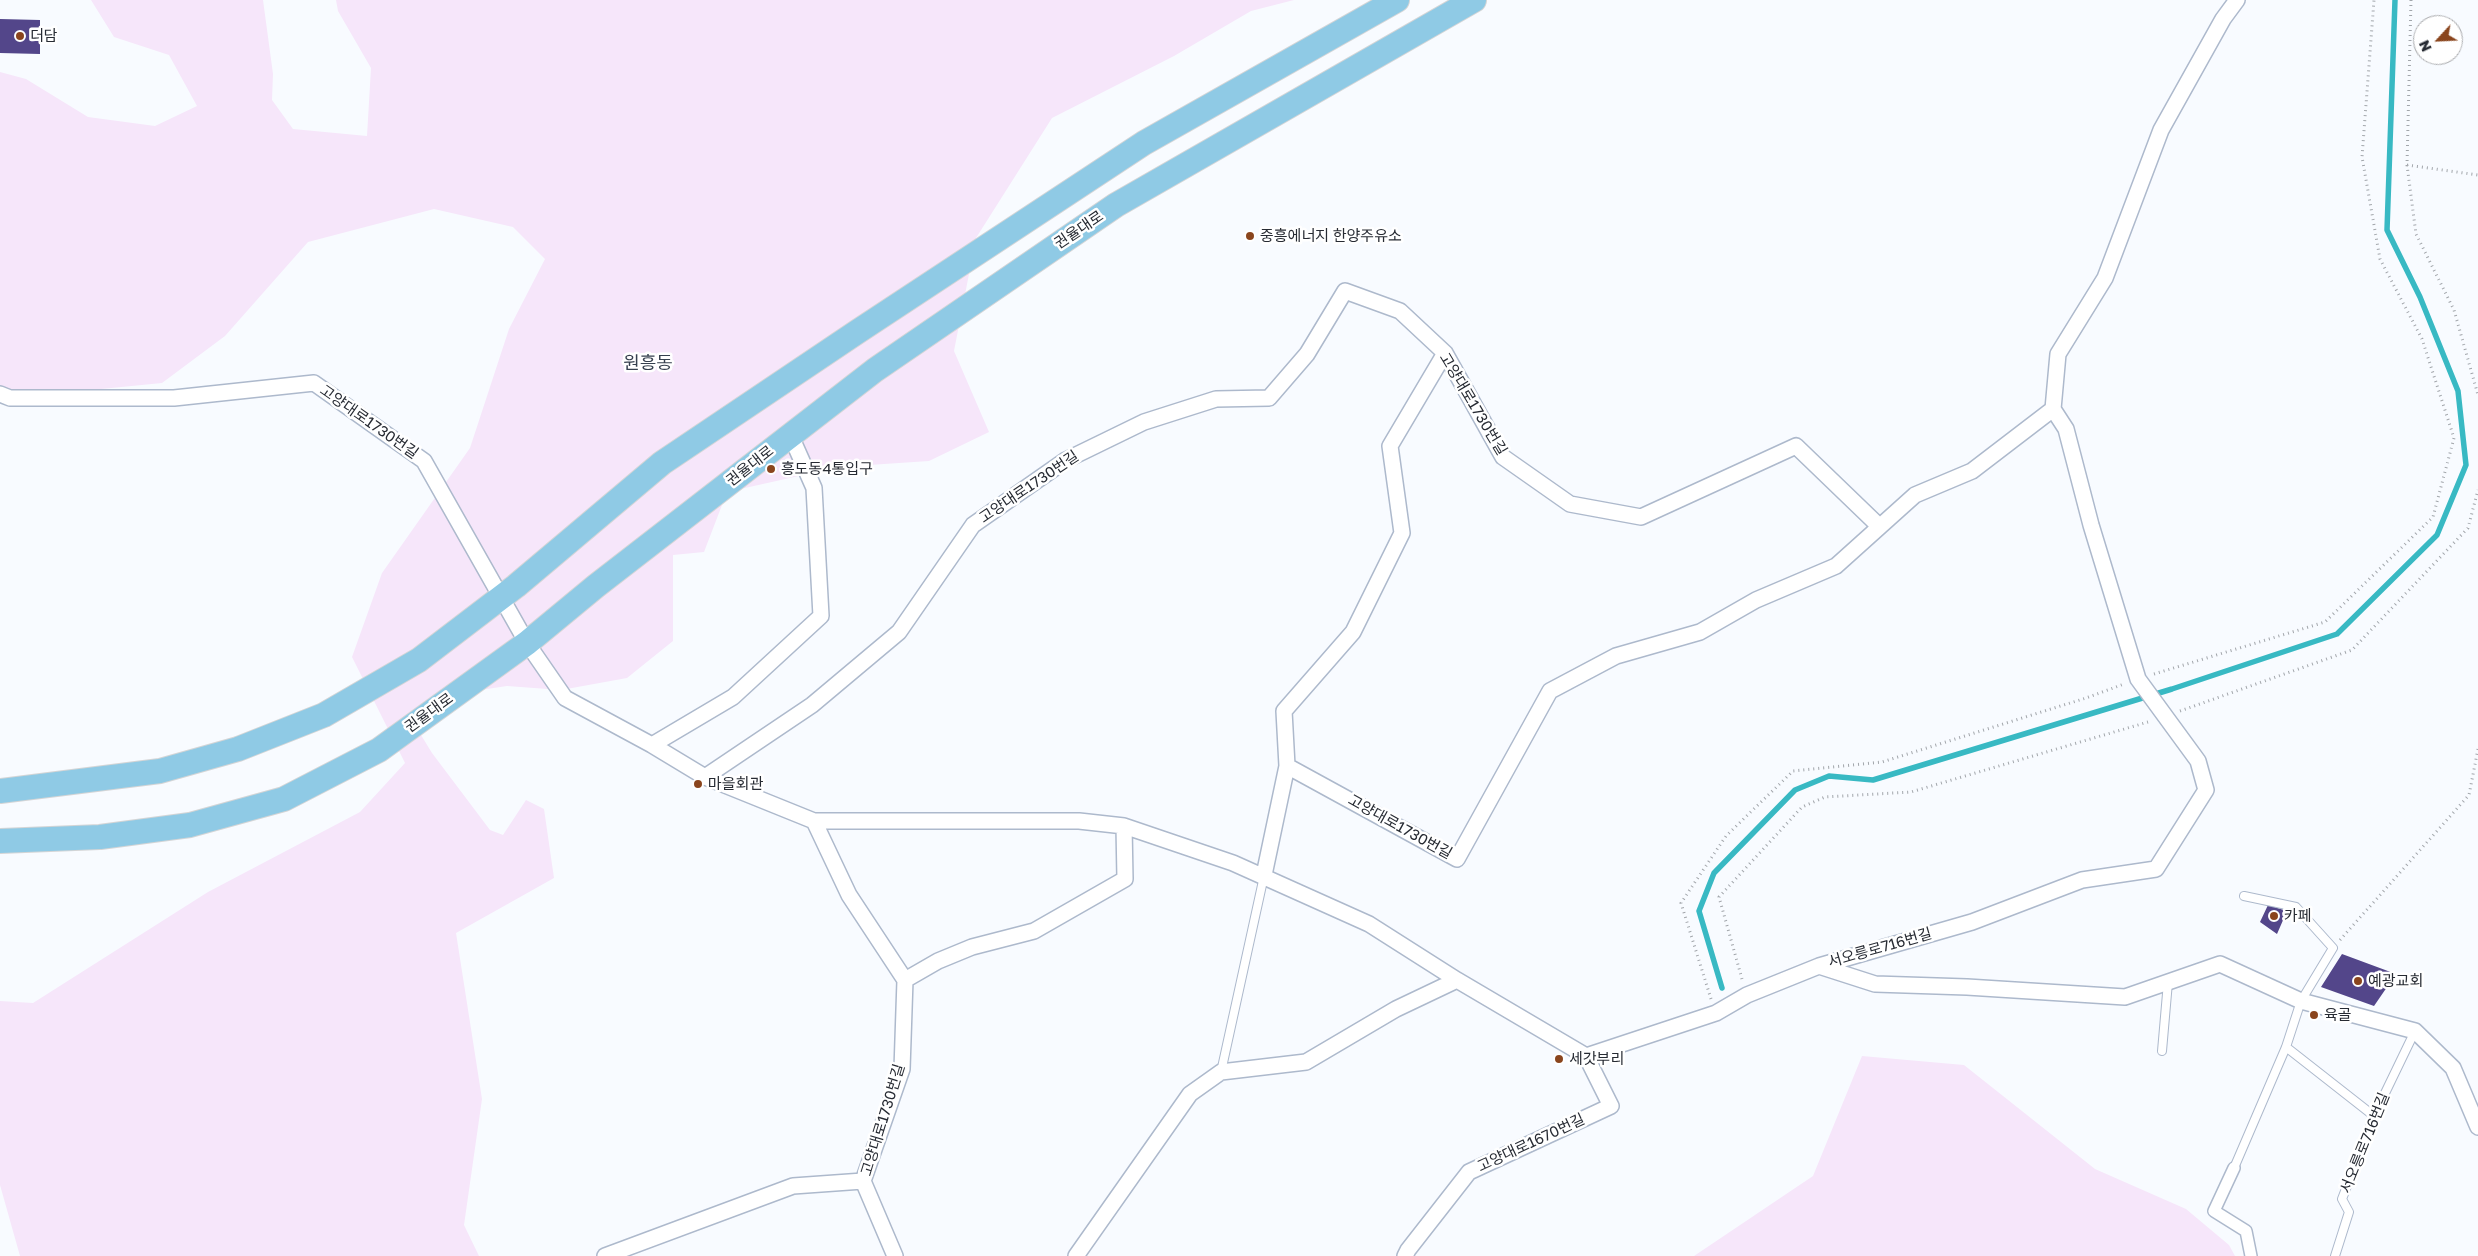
<!DOCTYPE html>
<meta charset="utf-8">
<style>
body{margin:0}
#map{position:relative;width:2478px;height:1256px;overflow:hidden;background:#f8fbff;font-family:"Golos Text",sans-serif}
canvas{display:block}
.north{position:absolute;left:2413px;top:15px;width:50px;height:50px;box-sizing:border-box;background:#fff;border:1px solid #a9aaad;border-radius:50%;rotate:245deg;font-size:14px;font-weight:700;line-height:20px;text-align:center;color:#272b33}
.north::after{content:'';display:block;margin:auto;width:18px;height:22px;background:#8a451d;clip-path:polygon(50% 0,100% 100%,50% 72%,0 100%)}
</style>
<div id="map">
<canvas width="2478" height="1256"></canvas>
<div class="north">N</div>
</div>
<script>
const ctx = document.querySelector('canvas').getContext('2d');
ctx.lineJoin = 'round';
function paint(path, color) {
  ctx.fillStyle = color;
  ctx.fill(path, 'evenodd');
}
function stroke(path, color, width, dash) {
  ctx.strokeStyle = color;
  ctx.lineWidth = width;
  ctx.lineCap = dash ? 'butt' : 'round';
  ctx.setLineDash(dash || []);
  ctx.stroke(path);
}
function write(font, color, halo, rows, align = 'center') {
  ctx.font = font + ' "Golos Text","Noto Sans KR",sans-serif';
  ctx.lineWidth = 5;
  ctx.setLineDash([]);
  ctx.textBaseline = 'middle';
  ctx.strokeStyle = halo;
  ctx.fillStyle = color;
  for (const [text, x, y, turn = 0] of rows) {
    ctx.save();
    ctx.translate(x, y);
    ctx.rotate((+turn || 0) * Math.PI / 180);
    ctx.textAlign = isNaN(turn) ? turn : align;
    if (halo) ctx.strokeText(text, 0, 0);
    ctx.fillText(text, 0, 0);
    ctx.restore();
  }
}
const green = new Path2D(`
 M91 0H263L273 74 272 100 293 129 367 136 371 68 338 11 336 0H1294L1251 11 1174 56 1052 118 976 238 954 351 989 432 929 461 839 467 727 492 704 552 673 555V641L627 678 561 690 507 686 447 695 426 713 421 735 432 753 490 830 503 835 526 800 544 809 554 878 456 933 482 1099 464 1225 479 1256H20L0 1185V1001L33 1003 208 892 360 812 405 763 352 657 382 573 470 448 509 329 545 259 513 227 434 209 308 242 225 336 162 383 10 398 0 394V72L26 79 88 117 155 126 197 106 169 55 114 37Z
 M1862 1056 1964 1065 2095 1169 2186 1209 2229 1245 2235 1256H1694L1813 1176Z`);
const stream = new Path2D(`
 M1722 988 1699 911 1714 873 1795 790 1829 776 1873 780 2172 689 2337 634 2437 535 2466 465 2458 391 2420 297 2387 230 2395 0`);
const building = new Path2D(`
 M0 19 40 20V54L0 53Z
 M2268 905 2287 911 2277 934 2260 922Z
 M2342 954 2396 974 2374 1006 2321 987Z`);
const path = new Path2D(`
 M2411 0 2407 165 2416 234 2454 310 2478 395
 M2407 165 2478 175
 M2154 674 2325 622 2433 517 2454 438 2422 339 2380 259 2362 157 2374 0
 M2180 711 2352 650 2468 528 2478 490
 M2340 940 2469 795 2478 749
 M1742 979 1719 897 1802 807 1825 797 1911 792 2148 722
 M1711 999 1681 903 1726 836 1793 771 1882 762 2086 698 2124 684`);
const service = new Path2D(`
 M2286 1047 2374 1116
 M2162 1051 2168 982
 M1221 1072 1264 876
 M2234 1168 2286 1047 2301 1001 2333 948 2296 907 2244 896
 M2335 1256 2349 1212 2342 1199 2374 1116 2415 1031`);
const pedestrian = new Path2D(`
 M2234 1168 2214 1211 2246 1231 2251 1256`);
const minor = new Path2D(`
 M0 394 10 398H174L314 383 424 461 527 643 565 698 652 745 705 777 814 821H1079L1124 826 1233 863 1369 924 1457 980 1586 1056 1716 1013 1747 995 1819 966 1972 922 2082 880 2156 869 2206 790 2198 761 2138 679 2091 525 2066 429 2053 409 2058 354 2105 278 2161 130 2223 19 2237 0
 M652 745 733 697 821 616 814 488 790 434
 M1287 766 1284 711 1353 632 1402 533 1390 446 1445 353
 M705 777 812 705 899 632 973 525 1066 460 1144 422 1216 399 1269 398 1307 354 1345 291 1400 311 1445 353 1503 457 1570 504 1641 517 1796 446 1879 526
 M814 821 849 895 905 980 902 1069 863 1181 895 1256
 M1264 875 1287 766 1457 859 1550 691 1616 656 1700 632 1756 600 1836 566 1915 495 1972 471 2053 409
 M1819 966 1875 984 1967 987 2125 997 2220 964 2301 1001 2415 1031 2453 1068 2478 1127
 M905 980 938 961 972 947 1034 931 1125 879 1124 826
 M605 1256 793 1186 863 1181
 M1076 1256 1190 1094 1221 1072 1306 1062 1396 1009 1457 980
 M1405 1256 1408 1250 1469 1172 1611 1106 1586 1056`);
const primary = new Path2D(`
 M0 791 160 771 238 749 324 715 419 660 516 586 662 463 857 332 1144 143 1397 0
 M0 841 100 837 190 825 284 799 379 750 527 643 596 586 875 370 1116 205 1474 0`);
const markers = [
 [20,36,5,"#8a451d"],
 [1250,236,5,"#8a451d"],
 [771,469,5,"#8a451d"],
 [698,784,5,"#8a451d"],
 [2274,916,5,"#8a451d"],
 [2358,981,5,"#8a451d"],
 [2314,1015,5,"#8a451d"],
 [1559,1059,5,"#8a451d"]
];
const poiNames = [
 ["더담",30,36],
 ["중흥에너지 한양주유소",1260,236],
 ["흥도동4통입구",781,469],
 ["마을회관",708,784],
 ["카페",2284,916],
 ["예광교회",2368,981],
 ["육골",2324,1015],
 ["세갓부리",1569,1059]
];
const streetNames = [
 ["권율대로",1079,230,-34],
 ["고양대로1730번길",1473,404,59],
 ["고양대로1730번길",369,422,35],
 ["권율대로",750,466,-38],
 ["고양대로1730번길",1029,487,-34],
 ["권율대로",429,713,-36],
 ["고양대로1730번길",1400,827,29],
 ["서오릉로716번길",1880,948,-16],
 ["고양대로1730번길",883,1120,-73],
 ["고양대로1670번길",1531,1143,-25],
 ["서오릉로716번길",2365,1143,-68]
];
const quarterNames = [
 ["원흥동",648,363]
];
paint(green, '#f6e6fa');
stroke(stream, '#38b9c3', 5.5);
paint(building, '#53468a');
stroke(service, '#adb9cc', 10);
stroke(pedestrian, '#adb9cc', 14);
stroke(minor, '#adb9cc', 18);
stroke(primary, '#d4d5d6', 26);
stroke(path, '#a2a6ab', 3, [1, 4]);
stroke(service, '#fff', 8);
stroke(pedestrian, '#fff', 11);
stroke(minor, '#fff', 15);
stroke(primary, '#8fcae5', 24);
for (const [x, y, r, color] of markers) {
  const dot = new Path2D();
  dot.arc(x, y, r, 0, 2 * Math.PI);
  ctx.fillStyle = color;
  ctx.fill(dot);
  stroke(dot, '#fff', 2);
}
write('15px', '#272b33', '#fff', poiNames, 'left');
write('15px', '#272b33', '#fff', streetNames);
write('18px', '#353f4e', '#fff', quarterNames);
</script>
